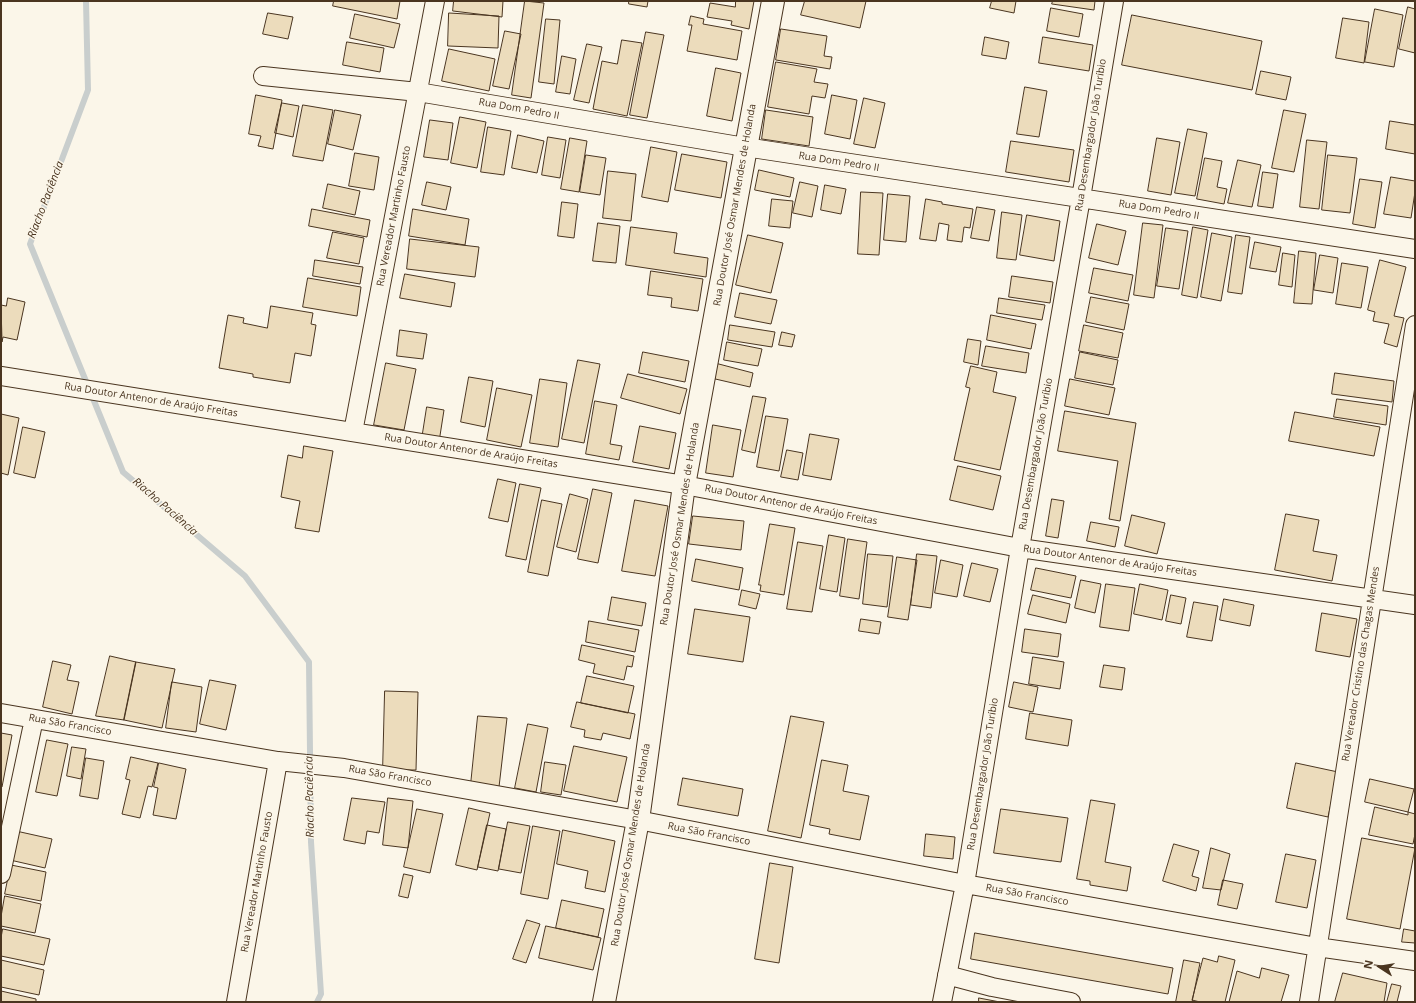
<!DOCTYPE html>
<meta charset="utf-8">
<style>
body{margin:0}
#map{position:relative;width:1416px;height:1003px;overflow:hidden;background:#fbf6e9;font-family:"Open Sans",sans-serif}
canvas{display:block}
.frame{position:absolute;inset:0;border:2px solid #4a3520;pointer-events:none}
.north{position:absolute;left:1360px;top:947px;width:40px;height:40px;-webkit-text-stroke:3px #fbf6e9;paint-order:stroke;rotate:282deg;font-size:11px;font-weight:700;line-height:16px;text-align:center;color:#4a3520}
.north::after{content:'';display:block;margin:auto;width:14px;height:18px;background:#4a3520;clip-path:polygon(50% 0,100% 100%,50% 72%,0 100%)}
</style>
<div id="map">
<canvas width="1416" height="1003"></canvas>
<div class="frame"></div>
<div class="north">N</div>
</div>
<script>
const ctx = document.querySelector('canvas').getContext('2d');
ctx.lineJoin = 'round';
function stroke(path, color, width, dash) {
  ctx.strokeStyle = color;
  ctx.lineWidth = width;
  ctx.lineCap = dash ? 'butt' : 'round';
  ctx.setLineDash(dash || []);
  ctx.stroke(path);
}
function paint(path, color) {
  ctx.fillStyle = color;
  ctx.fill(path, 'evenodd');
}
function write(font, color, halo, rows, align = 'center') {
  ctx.font = font + ' "Open Sans",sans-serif';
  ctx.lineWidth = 3;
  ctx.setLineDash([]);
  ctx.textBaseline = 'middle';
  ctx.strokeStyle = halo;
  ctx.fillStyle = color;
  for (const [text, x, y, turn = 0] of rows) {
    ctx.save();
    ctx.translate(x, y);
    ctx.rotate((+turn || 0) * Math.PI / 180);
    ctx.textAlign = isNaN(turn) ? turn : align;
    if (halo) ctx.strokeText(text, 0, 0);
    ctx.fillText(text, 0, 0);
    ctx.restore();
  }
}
const stream = new Path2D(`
 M86 1 88 90 30 244 123 472 245 576 309 662 311 842 321 994 317 1002`);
const building = new Path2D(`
 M334 1H400L397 19 333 6Z
 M454 1H503L502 17 453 11Z
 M525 1 544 3 531 98 512 95Z
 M629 1H648L647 7 629 4Z
 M736 1H754L749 29 731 25 732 21 707 17 710 3 735 7Z
 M805 1H866L860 28 801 15Z
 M992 1H1016L1014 13 990 8Z
 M1053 1H1095L1094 10 1052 4Z
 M1408 7 1415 9V53L1399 49Z
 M1051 8 1083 14 1079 37 1047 31Z
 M1375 9 1403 15 1394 67 1365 62Z
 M268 13 293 17 288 39 263 34Z
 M449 13 499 16 498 48 448 46Z
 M355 14 400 24 394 48 350 38Z
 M1132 15 1262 41 1252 90 1122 65Z
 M691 16 704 19 703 24 742 31 737 60 687 51 692 25H689Z
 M1343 18 1369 22 1364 63 1336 58Z
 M546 19 560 20 554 84 539 82Z
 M781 29 827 36 824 56 832 57 830 69 776 60Z
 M505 31 521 34 509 89 493 86Z
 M646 32 664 35 647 118 630 115Z
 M985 37 1009 42 1006 59 982 55Z
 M1043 37 1093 45 1089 71 1039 63Z
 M622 40 642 43 627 116 593 109 602 61 617 64Z
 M347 42 384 48 380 72 343 65Z
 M587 44 602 47 589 103 574 100Z
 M449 49 495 59 489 91 442 81Z
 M562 56 576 59 570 94 556 92Z
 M776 62 817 69 814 82 828 84 825 98 812 96 809 114 768 107Z
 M716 68 741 73 732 121 707 116Z
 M1261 71 1291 77 1286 100 1256 94Z
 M1025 87 1047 91 1039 137 1017 134Z
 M256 95 282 100 273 149 258 146 261 136 249 134Z
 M832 95 857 100 850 139 825 134Z
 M864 98 885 103 875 148 854 144Z
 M282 103 299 106 293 137 275 133Z
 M303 105 333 110 323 161 293 156Z
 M335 110 361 115 353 150 328 144Z
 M766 110 813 117 809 146 762 139Z
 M1284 110 1306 114 1294 172 1272 168Z
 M460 117 486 122 477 168 451 163Z
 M430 120 453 123 448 160 424 157Z
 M1390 121 1415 125V154L1386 149Z
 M488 127 511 131 504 175 481 172Z
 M1188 129 1207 133 1195 196 1175 193Z
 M518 135 544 141 537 173 512 168Z
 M548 137 566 140 560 178 542 175Z
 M570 138 587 141 579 192 561 189Z
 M1157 138 1180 142 1171 195 1148 191Z
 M1307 140 1327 142 1319 209 1300 207Z
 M1011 141 1074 150 1069 182 1006 172Z
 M651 147 677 152 668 202 642 197Z
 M355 153 379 157 374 190 349 186Z
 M682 154 727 162 721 198 675 190Z
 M586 155 606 158 600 195 580 192Z
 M1328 155 1357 158 1350 213 1322 210Z
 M1205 158 1222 161 1217 187 1227 189 1224 204 1197 199Z
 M1238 160 1261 165 1252 207 1228 203Z
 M759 170 794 178 790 197 755 190Z
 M608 171 636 174 631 221 603 218Z
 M1263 172 1278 174 1273 208 1258 206Z
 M1391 177 1415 181V192L1411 218 1384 214Z
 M1360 179 1382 182 1375 228 1353 224Z
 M427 182 451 187 446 210 422 205Z
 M800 182 818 186 812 217 793 213Z
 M328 184 360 191 355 215 323 208Z
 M825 185 846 189 841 214 821 210Z
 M861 192 883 193 879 255 858 254Z
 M888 194 910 196 906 242 884 240Z
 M772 199 793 201 790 228 769 226Z
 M926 199 942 202V204L973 209 970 228 964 227 962 242 947 240 949 225 939 223 936 241 920 239Z
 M562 202 578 204 574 238 558 236Z
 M977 207 995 210 989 241 971 238Z
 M312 209 370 220 367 237 309 226Z
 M413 209 469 219 465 245 409 236Z
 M1002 212 1022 215 1016 260 997 258Z
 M1027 215 1060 221 1054 261 1020 255Z
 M598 223 620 226 616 263 593 261Z
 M1143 223 1163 225 1154 298 1134 295Z
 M1097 224 1126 231 1118 265 1089 258Z
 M631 227 677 233 674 253 708 258 706 277 626 265Z
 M1193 227 1208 230 1197 298 1182 295Z
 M1166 228 1188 231 1179 289 1157 286Z
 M333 232 364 238 359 264 327 258Z
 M1212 233 1232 237 1221 301 1201 297Z
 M748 235 783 243 771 293 736 285Z
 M1236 235 1250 237 1242 294 1228 292Z
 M410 239 479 247 475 277 407 269Z
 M1255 242 1281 247 1276 272 1250 268Z
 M1299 251 1316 253 1312 304 1294 303Z
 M1283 253 1295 255 1292 287 1279 285Z
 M1320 255 1338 258 1333 293 1314 290Z
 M315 260 363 267 360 284 313 276Z
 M1380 260 1406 267 1394 316 1404 318 1397 347 1384 343 1389 324 1373 321 1375 312 1368 310Z
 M1342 263 1368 267 1361 308 1336 304Z
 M1094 268 1133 275 1128 301 1089 293Z
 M651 271 703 279 698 311 671 307 672 298 648 295Z
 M405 274 455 283 451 307 400 298Z
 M1012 276 1053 282 1050 303 1009 297Z
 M308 278 361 287 357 316 303 307Z
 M740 293 777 300 771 324 735 317Z
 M1091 297 1129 304 1124 330 1086 322Z
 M8 298 25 302 17 340 3 337 2 342 1 305 6 306Z
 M999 298 1045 305 1042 320 997 313Z
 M271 306 313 313 311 324 316 325 311 356 295 353 290 383 253 377V374L219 368 228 315 244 318 243 323 267 328Z
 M991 315 1036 324 1031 349 987 340Z
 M730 325 775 332 772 347 728 340Z
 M1084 325 1123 333 1118 358 1079 351Z
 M400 330 427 334 423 359 397 356Z
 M782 332 795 335 792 347 779 345Z
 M968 339 981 341 978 365 964 362Z
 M727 342 762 349 758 366 724 360Z
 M986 346 1029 353 1026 373 982 366Z
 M643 352 689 361 685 382 639 373Z
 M1080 352 1118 360 1113 385 1075 378Z
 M578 360 600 364 584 443 562 439Z
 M386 363 416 369 404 430 374 425Z
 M715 363 753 373 750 387 711 378Z
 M971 366 997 372 993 392 1016 397 1000 470 954 460 970 388 966 387Z
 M1335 373 1394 381 1392 402 1332 394Z
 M628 374 687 389 680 414 621 398Z
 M469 377 493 381 485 427 461 422Z
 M540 379 567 383 558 447 530 443Z
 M1070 379 1115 388 1109 415 1065 406Z
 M497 388 532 395 521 447 487 440Z
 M753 396 766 398 755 453 742 450Z
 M1337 399 1388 406 1386 425 1334 417Z
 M595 401 617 405 610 444 622 446 619 460 586 454Z
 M427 407 444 410 439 442 422 439Z
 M1065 411 1136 423 1120 521 1109 519 1118 461 1058 451Z
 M1295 412 1380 427 1374 456 1289 441Z
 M1 414 19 418 8 475 1 473Z
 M766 416 788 419 779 471 757 467Z
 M713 425 741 430 733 477 706 473Z
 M640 426 676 433 669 469 633 462Z
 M23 427 45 432 35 478 14 473Z
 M810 434 839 439 831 480 803 475Z
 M304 446 333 451 319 532 295 528 300 501 281 497 288 455 302 458Z
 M787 450 803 453 798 480 781 477Z
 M958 466 1001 476 993 510 950 500Z
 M498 479 516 483 508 522 489 518Z
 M520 484 541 488 526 560 506 556Z
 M593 489 612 493 598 563 578 559Z
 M570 494 588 499 576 552 557 547Z
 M1052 499 1064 501 1058 538 1046 536Z
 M542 500 562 504 548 576 528 572Z
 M635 500 668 506 655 576 622 571Z
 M1286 514 1319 520 1313 551 1337 555 1332 581 1275 570Z
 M1132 515 1165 523 1157 554 1125 546Z
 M693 516 744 521 741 550 689 544Z
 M1091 522 1119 527 1115 547 1087 541Z
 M770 524 795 528 784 595 760 591 761 585H759Z
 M829 535 845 538 837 592 820 589Z
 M848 539 867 542 859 599 840 596Z
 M798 542 823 546 812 612 787 609Z
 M868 554 893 556 887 607 863 604Z
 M917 554 937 556 931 608 911 605Z
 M897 557 917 560 908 620 888 617Z
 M696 559 743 568 739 590 692 581Z
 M941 560 963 565 957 597 935 593Z
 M972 563 998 569 990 602 964 596Z
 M1036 568 1076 576 1071 598 1031 590Z
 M1081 580 1101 584 1095 613 1075 608Z
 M1106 584 1135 588 1129 631 1100 627Z
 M1140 584 1168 590 1162 620 1134 614Z
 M742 590 760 594 756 609 739 605Z
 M1033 595 1070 604 1066 623 1028 614Z
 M1171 595 1186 598 1181 624 1166 621Z
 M612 597 646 603 642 626 608 620Z
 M1224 599 1254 605 1250 626 1220 620Z
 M1194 602 1218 606 1212 641 1187 637Z
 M695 609 750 617 743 662 688 654Z
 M1322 613 1357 619 1350 657 1316 651Z
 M861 619 881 622 879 634 859 631Z
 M589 621 639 630 635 652 586 642Z
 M1025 629 1061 634 1058 657 1022 652Z
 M582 645 634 656 632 667 627 666 624 680 593 673 595 664 579 660Z
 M110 656 136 662 124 720 96 716Z
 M1033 657 1064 662 1060 689 1029 684Z
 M53 661 71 665 67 680 79 682 72 714 43 707Z
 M136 662 175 669 162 728 124 720Z
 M1104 665 1125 668 1122 690 1100 687Z
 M587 676 634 686 628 713 581 703Z
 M210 680 236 685 226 730 200 724Z
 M172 682 202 687 196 732 166 728Z
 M1014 682 1038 687 1033 712 1009 707Z
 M385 691 418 692 416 770H383Z
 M577 702 635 714 630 739 603 733 601 740 584 737 585 730 571 727Z
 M1030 713 1072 720 1068 746 1026 739Z
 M478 716 507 718 499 787 471 784Z
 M791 716 824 722 801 838 768 831Z
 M528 724 548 728 536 792 515 788Z
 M1 733 12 735 2 787H1Z
 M47 740 68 744 57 796 36 792Z
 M574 746 627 757 617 802 564 791Z
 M72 747 86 749 81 779 67 776Z
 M131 757 158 763 152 787 148 786 140 818 122 814 130 780 126 779Z
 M86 758 104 761 98 799 80 796Z
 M822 760 848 765 843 791 869 796 860 840 829 834 830 829 810 825Z
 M545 762 566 765 561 795 541 792Z
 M159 763 186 769 176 819 153 815 158 788 154 787Z
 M1296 763 1338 772 1328 817 1287 808Z
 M683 778 743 789 738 816 678 805Z
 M1370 779 1414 789 1408 812 1365 802Z
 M352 798 385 802 379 833 367 831 365 844 344 840Z
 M388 798 413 801 408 848 383 845Z
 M1091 800 1115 804 1105 862 1131 867 1127 891 1090 885V881L1077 879Z
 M1375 807 1408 815V812L1415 814V834L1413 844 1369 835Z
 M469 808 490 813 477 870 456 865Z
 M417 809 443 814 430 873 404 867Z
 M1001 809 1068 818 1061 862 994 853Z
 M508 822 530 826 521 873 499 869Z
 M487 825 506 829 498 871 478 867Z
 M533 826 560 831 548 899 521 894Z
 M563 830 615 841 605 892 585 888 588 871 557 864Z
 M16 831 52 839 45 868 10 860Z
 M926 834 955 837 953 859 924 856Z
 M1362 838 1415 848 1400 929 1347 919Z
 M1174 844 1199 851 1192 876 1199 878 1196 891 1163 881Z
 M1211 848 1230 854 1221 890 1203 888Z
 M1286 854 1316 860 1307 908 1276 902Z
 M770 863 793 867 779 963 755 959Z
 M11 865 46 872 41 901 5 894Z
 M404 874 413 876 408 898 399 896Z
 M1223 880 1243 884 1237 909 1218 905Z
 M5 896 41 904 35 933 1 926V917Z
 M562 900 604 909 598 937 556 928Z
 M527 920 540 924 526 963 513 959Z
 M546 926 601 938 593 970 539 958Z
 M3 929 50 939 44 965 1 956V938Z
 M1404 929 1415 931V943L1402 942Z
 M975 933 1173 968 1168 994 971 959Z
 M1219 956 1235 960 1225 1002H1200L1192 1000 1203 958 1217 962Z
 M1 960 44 970 39 995 1 987Z
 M1184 960 1200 963 1192 1002H1176Z
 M1262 968 1289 975 1281 1002H1229L1237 971 1259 978Z
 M1343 973 1387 983 1384 1002H1335Z
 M1392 984 1401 986 1397 1002H1387Z
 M1 991 36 999V1002H1Z
 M979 998 1000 1002H979Z`);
const street = new Path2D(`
 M263 76 418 92 745 147 1415 249
 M1 376 684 485 1020 548 1415 605
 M353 432 435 1
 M1 713 278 761 344 768 638 820 965 884 1317 947 1415 961
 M1 874 34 719
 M947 975 992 987 1071 1002
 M236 1002 278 761
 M942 1002 965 884 1020 548 1081 198 1114 1
 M1309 1002 1415 325`);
const secondary = new Path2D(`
 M604 1002 638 820 684 485 773 1`);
const streetNames = [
 ["Rua Dom Pedro II",519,109,10],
 ["Rua Desembargador João Turíbio",1091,135,-81],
 ["Rua Dom Pedro II",839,162,9],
 ["Rua Doutor José Osmar Mendes de Holanda",735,205,-80],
 ["Rua Dom Pedro II",1159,210,9],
 ["Rua Vereador Martinho Fausto",394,216,-79],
 ["Rua Doutor Antenor de Araújo Freitas",151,400,9],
 ["Rua Doutor Antenor de Araújo Freitas",471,451,9],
 ["Rua Desembargador João Turíbio",1036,454,-80],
 ["Rua Doutor Antenor de Araújo Freitas",791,505,11],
 ["Rua Doutor José Osmar Mendes de Holanda",680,524,-81],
 ["Rua Doutor Antenor de Araújo Freitas",1110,561,8],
 ["Rua Vereador Cristino das Chagas Mendes",1361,664,-81],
 ["Rua São Francisco",70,725,10],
 ["Rua Desembargador João Turíbio",983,774,-81],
 ["Rua São Francisco",390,776,10],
 ["Rua São Francisco",709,834,11],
 ["Rua Doutor José Osmar Mendes de Holanda",631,845,-81],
 ["Rua Vereador Martinho Fausto",257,882,-80],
 ["Rua São Francisco",1027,895,10]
];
const waterNames = [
 ["Riacho Paciência",46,200,-69],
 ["Riacho Paciência",165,507,41],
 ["Riacho Paciência",310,797,-91]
];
stroke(stream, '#c9cecd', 6);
paint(building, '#ecdcbc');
stroke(building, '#4a3520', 1);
stroke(street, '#4a3520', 20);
stroke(secondary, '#4a3520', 24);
stroke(street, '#fbf6e9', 18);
stroke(secondary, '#fbf6e9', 22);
write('10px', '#4a3520', '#fbf6e9', streetNames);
write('italic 11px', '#4a3520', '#fbf6e9', waterNames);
</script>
